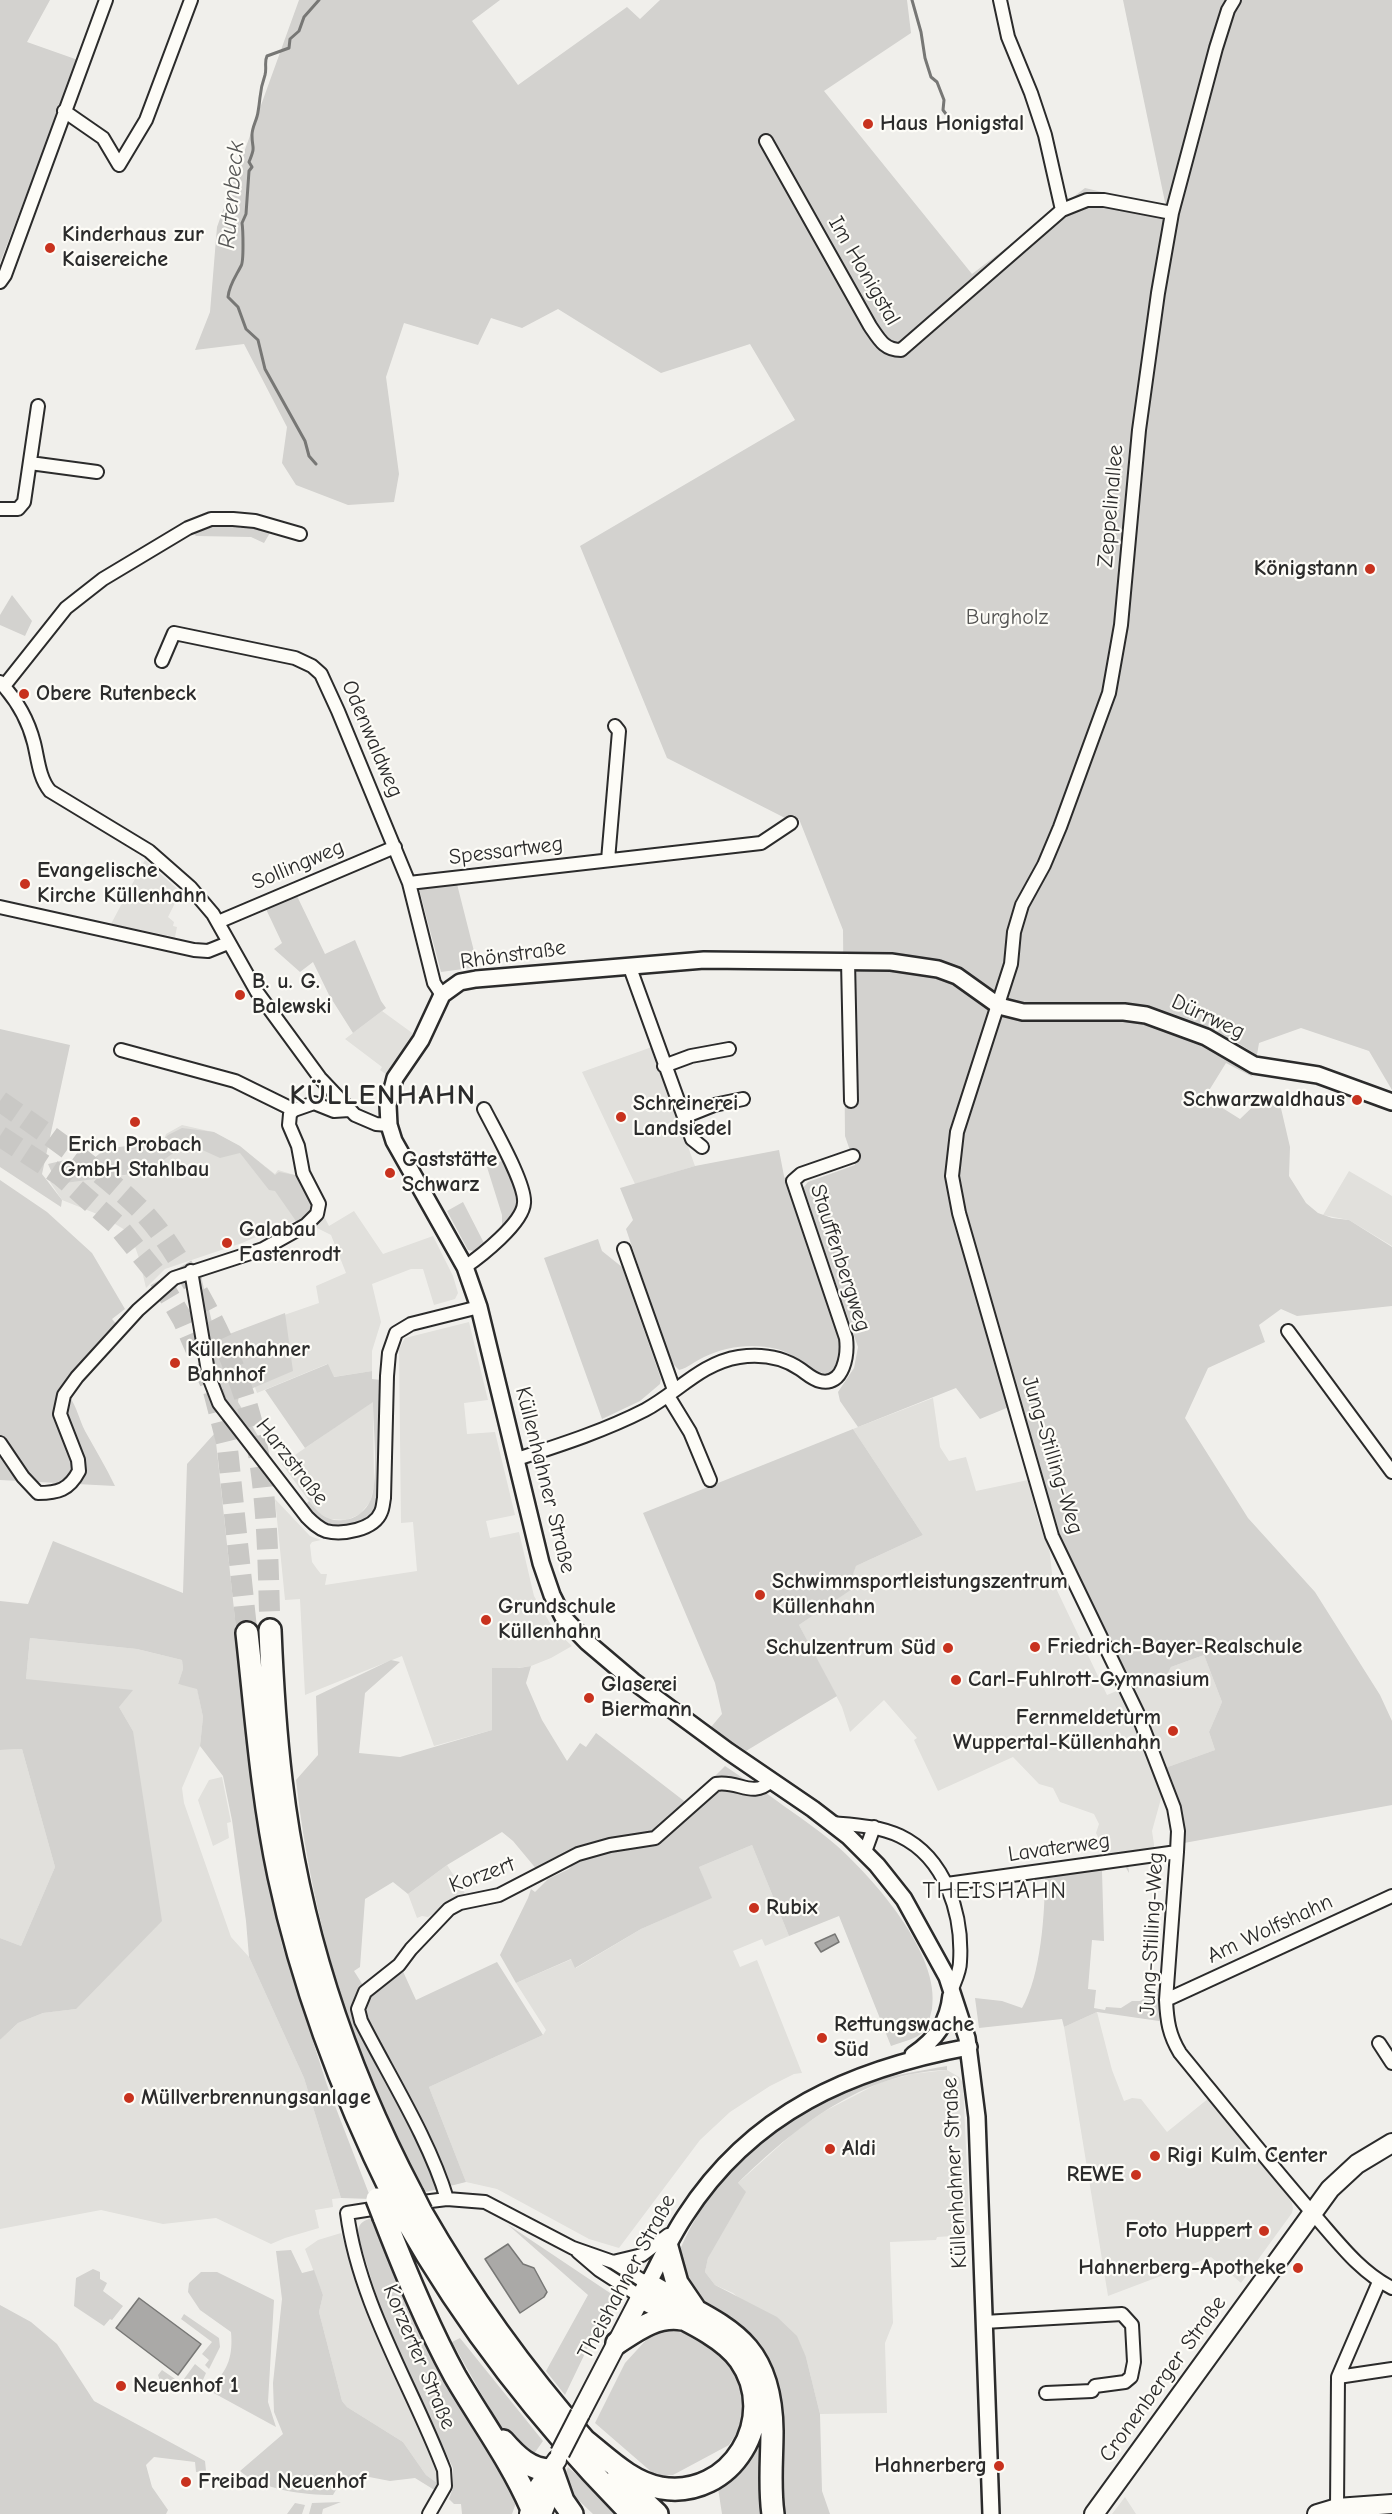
<!DOCTYPE html>
<meta charset="utf-8">
<style>
body{margin:0}
canvas{display:block;background:#f0efeb}
</style>
<canvas width="1392" height="2514"></canvas>
<script>
const ctx = document.querySelector('canvas').getContext('2d');
ctx.lineJoin = 'round';
function paint(path, color) {
  ctx.fillStyle = color;
  ctx.fill(path, 'evenodd');
}
function stroke(path, color, width, dash) {
  ctx.strokeStyle = color;
  ctx.lineWidth = width;
  ctx.lineCap = dash ? 'butt' : 'round';
  ctx.setLineDash(dash || []);
  ctx.stroke(path);
}
function write(font, color, halo, rows, align = 'center') {
  ctx.font = font + ' "Comic Neue",sans-serif';
  ctx.lineWidth = 4.5;
  ctx.setLineDash([]);
  ctx.textBaseline = 'middle';
  ctx.strokeStyle = halo;
  ctx.fillStyle = color;
  for (const [text, x, y, turn = 0] of rows) {
    ctx.save();
    ctx.translate(x, y);
    ctx.rotate((+turn || 0) * Math.PI / 180);
    ctx.textAlign = isNaN(turn) ? turn : align;
    if (halo) ctx.strokeText(text, 0, 0);
    ctx.fillText(text, 0, 0);
    ctx.restore();
  }
}
const built = new Path2D(`
 M145 860 184 895 176 901 168 917 174 922 173 926 177 927 175 937 111 924Z
 M382 1011 415 1035 387 1075 380 1070 382 1067 345 1039Z
 M652 1047 695 1166 635 1184 582 1072Z
 M182 1125 213 1132 239 1146 275 1174 278 1170 298 1176 299 1219 242 1243 165 1269 146 1288 139 1258 130 1233 102 1216 62 1200 50 1182 139 1174 156 1162 166 1134Z
 M1349 1171 1392 1196V1246L1349 1220 1323 1215Z
 M354 1211 383 1254 433 1236 453 1276 458 1293 455 1299 434 1305 423 1269H411L372 1284 381 1322 372 1351V1371L333 1377 327 1364 257 1393 235 1332 319 1303 316 1286 346 1273 331 1235 315 1227 324 1216 329 1226Z
 M469 1322 488 1400 464 1403 467 1434 495 1432 515 1515 486 1521 490 1538 519 1532 534 1596 553 1628 572 1646 551 1658 531 1666 510 1669 492 1730 434 1746 402 1656 305 1695 300 1599 285 1600 275 1499 310 1536 321 1540 312 1542 310 1545 312 1562 317 1569 321 1574H327L325 1585 417 1571 413 1522 401 1523 399 1349 405 1338Z
 M933 1398 940 1447 949 1461 966 1457 976 1491 1028 1480 1038 1520 1049 1546 1053 1582 1107 1695 1119 1690 1162 1795 1152 1831 1155 1851 1102 1860 1104 1849 1096 1833 1099 1824 1094 1814 1060 1802 1053 1788 1039 1784 1013 1757 938 1791 914 1740 917 1738 884 1700 850 1732 842 1707 799 1625 857 1585 852 1574 856 1566 923 1535 853 1429Z
 M373 1401 374 1486 370 1502 360 1514 347 1520 329 1519 317 1512 282 1464Z
 M30 1638 137 1649 182 1660 183 1669 178 1684 197 1688 203 1717 200 1746 182 1788 184 1803 231 1937 249 1957 304 2078 341 2198 332 2199 333 2207 315 2210 319 2228 285 2238 271 2244 216 2218 163 2224 101 2210 0 2229V2040L18 2023 43 2013 76 2009 133 1731 119 1707 26 1679Z
 M1204 1655 1222 1702 1209 1732 1215 1750 1165 1768 1134 1690 1166 1677 1171 1667Z
 M22 1749 55 1867 21 1946 0 1938V1750Z
 M222 1777 231 1822 227 1823 229 1838 213 1846 198 1800 209 1780Z
 M752 1845 789 1936 765 1946 762 1939 733 1951 740 1967 757 1960 802 2073 794 2074 770 2086 730 2112 700 2140 619 2248 589 2239 497 2189 466 2182 429 2087 543 2035 546 2030 516 1983 572 1959 576 1968 641 1929 711 1898 699 1867Z
 M447 1865 465 1893 428 1917 422 1916 417 1918 408 1894Z
 M1097 2012 1112 2070 1124 2101 1132 2098 1141 2099 1167 2132 1209 2098 1291 2200 1293 2208 1292 2213 1241 2283 1211 2257 1108 2296 1064 2027Z
 M947 2070 959 2077 963 2083 970 2235 937 2237 936 2240 890 2242 893 2323 885 2343 887 2413 820 2414 806 2357 733 2293 715 2285 705 2272 708 2258 738 2183 798 2129 825 2111 879 2083 912 2074Z
 M341 2233 374 2330 403 2396 438 2466 440 2485 426 2475 403 2442 347 2407 342 2401 319 2312 323 2295 305 2249 318 2240Z
 M1125 2497 1136 2514H1112Z`);
const green = new Path2D(`
 M0 0H50L27 42 78 60 0 263Z
 M299 0H500L472 21 518 85 627 7 640 19 660 0H907L911 33 824 91 972 274 1085 188 1166 207 1123 0H1392V1090L1369 1051 1301 1028 1259 1043 1257 1055 1228 1037 1253 1077 1226 1063 1205 1097 1240 1119 1267 1093 1276 1107 1280 1104 1290 1147 1289 1176 1306 1203 1318 1213 1332 1218 1349 1220 1392 1247V1306L1297 1316 1281 1309 1259 1325 1265 1342 1208 1368 1185 1418 1248 1518 1315 1592 1380 1695 1392 1721V1805L1184 1843 1180 1811 1165 1768 1215 1750 1209 1732 1222 1702 1204 1655 1171 1667 1166 1677 1134 1690 1053 1524 1021 1402 980 1419 956 1388 858 1427 840 1401 838 1392 854 1368 858 1347 803 1188 808 1182 855 1165 845 1136 843 930 799 819H787L667 758 580 546 795 420 750 344 661 373 558 309 522 328 491 318 478 345 404 323 386 377 399 474 394 502 348 505 296 485 282 463 287 427 244 344 195 350 210 312 217 227Z
 M245 522 271 531 264 543 251 537 196 536 192 532 199 525H234L241 528Z
 M12 595 32 621 25 636 0 625V615Z
 M457 884 478 967 441 972 419 889Z
 M296 894 325 954 355 940 381 1001 386 1008 353 1033 329 995 313 962 300 972 274 949 282 943 265 907Z
 M0 1029 70 1045 42 1174 62 1200 61 1207 0 1167Z
 M182 1128 214 1132 240 1146 275 1175 279 1172 300 1176C305 1208 332 1203 288 1229L286 1227 296 1221 275 1191 269 1190 240 1153 220 1158 187 1143 147 1172 57 1184 48 1164 69 1159 87 1164 105 1149 162 1141 168 1135Z
 M779 1150 784 1176 842 1342 839 1364 828 1374C810 1372 796 1354 777 1349 753 1343 727 1346 704 1357 695 1361 688 1368 679 1370L671 1362 626 1229 633 1220 620 1188 695 1166Z
 M504 1160C516 1186 528 1205 502 1227V1215L487 1167Z
 M0 1180 47 1212 92 1253 125 1309 112 1319 119 1327 101 1357 69 1396C77 1407 79 1419 85 1431 95 1449 106 1467 115 1486L0 1480Z
 M463 1202 484 1243 474 1251 468 1250 447 1211Z
 M598 1239 602 1251 622 1267 661 1379 660 1384 640 1401 602 1419 544 1258Z
 M228 1266 201 1276 216 1339 285 1313 293 1371 239 1394 238 1402 264 1446H260L216 1387 197 1274Z
 M328 1364 334 1377 372 1371V1379L381 1380 379 1500C378 1504 376 1510 374 1513 362 1528 332 1530 319 1519 314 1515 310 1509 306 1504L309 1501C318 1513 327 1522 343 1520 355 1520 367 1510 371 1499 379 1478 373 1426 373 1402L305 1448 265 1390Z
 M853 1429 923 1535 856 1566 853 1574 858 1585 799 1625 837 1696 746 1751 711 1727 722 1714 715 1683 643 1513Z
 M215 1433 239 1656 273 1903 282 1945 327 2085 371 2199 341 2198 304 2078 249 1957 246 1921 232 1820 223 1776 200 1746 203 1717 197 1689 178 1684 183 1669 182 1660 137 1649 30 1638 26 1679 133 1690 119 1707 133 1731 162 1921 76 2009 43 2013 18 2023 0 2040V1938L21 1946 55 1867 22 1749 0 1750V1601L28 1604 53 1541 183 1593 187 1464Z
 M391 1660 400 1662 365 1693 359 1753 400 1757 492 1730V1668H519L531 1666 526 1683 542 1720 567 1761 580 1743 586 1747 596 1733 688 1804 655 1835 538 1871 513 1841 502 1832 447 1865 408 1894 393 1882 365 1899 360 1967 354 1971 368 1993 401 1967 416 2000 497 1962 543 2035 429 2087 466 2182 422 2193C403 2153 382 2113 367 2072 332 1979 307 1880 296 1780L318 1755 316 1696Z
 M725 1766 756 1787 709 1782Z
 M724 1786C736 1789 755 1799 766 1793 789 1810 814 1826 836 1845 874 1879 941 1954 932 2009 930 2016 929 2025 924 2031 917 2039 902 2042 891 2046L839 1916 789 1936 752 1845 699 1867 712 1898 641 1929 575 1968 571 1959 516 1983 500 1955 528 1898 531 1889 535 1892 548 1879 569 1869 575 1861 590 1853 637 1846 707 1795Z
 M1128 1864 1129 1873 1125 1866 1102 1871 1104 1941 1092 1940 1088 1989 1096 1990 1094 2008 1105 2010 1106 2007 1121 2008 1132 2001H1140L1156 1992 1159 1988V2021L1097 2012 1064 2027 1062 2019 979 2028 975 1998 1002 2001 1022 2008C1041 1976 1045 1912 1045 1875Z
 M947 2066V2070C864 2072 795 2127 738 2183L746 2192 708 2258 705 2272 715 2285 777 2317 797 2336 806 2357 820 2414 822 2491 830 2514H778L777 2442 675 2263C705 2179 781 2110 866 2083 892 2075 919 2071 947 2066Z
 M379 2217 520 2492 512 2514H462L461 2504H454L449 2499 453 2488V2468L399 2353 379 2304 358 2236C357 2221 366 2219 379 2217Z
 M507 2224 613 2295 565 2395 546 2371 588 2295Z
 M291 2250 302 2273 314 2270 323 2295 319 2312 342 2401 347 2407 403 2442 426 2475 440 2485 436 2491 415 2478 390 2481 364 2476 337 2488 333 2495C304 2495 263 2490 240 2471L283 2434 274 2412 273 2383 282 2299 276 2251Z
 M93 2269 100 2272V2279L107 2283 103 2291 123 2306 112 2320 110 2319 104 2326 74 2306 76 2278Z
 M201 2272H217L274 2300 268 2402 276 2427 210 2391 202 2382C181 2394 180 2387 160 2381L158 2375 162 2370 181 2383 195 2364 206 2373 202 2382 212 2385C229 2370 233 2354 231 2332L200 2310 188 2292 189 2283Z
 M0 2305 31 2322 57 2344 94 2401 205 2461 206 2471 196 2472 195 2462 154 2457 146 2465 152 2487 168 2510 166 2514H0Z
 M184 2314 219 2338 220 2347 209 2369 205 2365 209 2360 202 2354 212 2342 181 2319Z
 M657 2328 695 2335 739 2373 745 2387V2420L729 2445 673 2475H655L595 2423 625 2363Z
 M460 2338 543 2441 531 2458 503 2432 452 2342Z
 M763 2434 761 2507 762 2514H722L718 2488 744 2468Z
 M568 2467 619 2514H593L573 2495 564 2476Z
 M341 2502 323 2509 322 2514H309L312 2503Z
 M295 2503 305 2505 302 2514H287Z`);
const water = new Path2D(`
 M835 1934 839 1942 821 1952 815 1943Z
 M508 2244 523 2264 534 2268 547 2292 544 2297 520 2313 485 2259Z
 M139 2298 201 2344 178 2375 116 2328Z`);
const stream = new Path2D(`
 M912 0 921 32 925 58 931 77 937 82 944 100 943 110 946 114
 M316 464 309 456 305 441 265 369 258 340 246 329 238 307 228 297C229 285 236 276 241 266 244 262 243 229 242 223L246 214 249 171 252 167 249 162C256 145 252 150 252 135 252 127 257 120 258 112 261 95 259 92 265 75 267 68 264 62 267 56L289 48 290 39 299 31 304 17 319 0`);
const trunkTunnel = new Path2D(`
 M0 1101C47 1134 95 1166 137 1206 160 1228 177 1257 193 1284 220 1330 243 1382 255 1435 268 1498 268 1566 270 1630
 M0 1136 61 1176 116 1224 155 1272 183 1320 213 1389 227 1444 247 1633`);
const minor = new Path2D(`
 M1000 0 1008 37 1031 93 1045 135 1062 210
 M1234 0 1228 10 1216 48 1172 213 1158 293 1139 430 1121 625 1109 693 1060 827 1044 865 1022 905 1014 932 1011 964 957 1132 952 1176 959 1213 1052 1536 1137 1712 1174 1808 1178 1831 1177 1852 1166 2000C1167 2021 1169 2035 1180 2053 1225 2108 1269 2163 1315 2216 1338 2242 1360 2272 1392 2288
 M64 111 103 138 119 165 146 120 191 0
 M766 141 870 326C879 339 884 350 901 350L1062 210 1087 200H1104L1172 213
 M0 282 5 275 106 0
 M30 463 97 472
 M0 509H18L24 502 38 406
 M162 661 174 633 295 658 312 666 321 674 338 711 409 883 434 983 442 995
 M0 682C16 699 28 719 34 743 38 759 39 778 50 791L149 851 190 887 213 914 257 992 320 1078 355 1115 376 1124 389 1125
 M4 686 66 608 103 579 188 528 211 519H233L255 521 300 534
 M608 860 619 731 615 726
 M409 883 761 843 791 823
 M0 907 194 950 208 951 228 943
 M218 922 395 847
 M848 961 851 1101
 M629 965 692 1139 702 1147
 M121 1050 235 1081 294 1110 314 1103 334 1111 349 1110
 M664 1066 691 1056 729 1049
 M684 1117 714 1105 743 1099
 M624 1249 674 1390
 M465 1267C481 1256 523 1223 524 1203 526 1184 494 1129 484 1109
 M191 1271 209 1377 219 1403 307 1517C313 1523 318 1528 326 1531 342 1535 374 1530 381 1512 383 1508 383 1503 384 1498L387 1376 389 1353 396 1333 411 1324 479 1307
 M1288 1331 1392 1472
 M668 1396 690 1432 710 1480
 M0 1443 23 1477 38 1493C58 1493 69 1490 79 1471L78 1460 60 1414 64 1395 77 1377 138 1310 174 1278 263 1249 306 1225 317 1214 319 1204 303 1173 298 1146 289 1125 290 1114 294 1110
 M517 1459C560 1445 604 1431 645 1410 677 1393 701 1363 739 1357 760 1354 782 1357 800 1369 806 1373 812 1379 820 1381 844 1387 848 1354 846 1338L793 1181 801 1174 853 1156
 M832 1823C855 1825 879 1826 900 1836 946 1858 963 1915 960 1962 960 1971 955 1981 952 1989
 M865 1852 874 1827
 M947 1884 1177 1852
 M1166 2000 1392 1896
 M1379 2043 1392 2063
 M447 2199C430 2141 389 2076 361 2021L358 2009 365 1992 399 1965 411 1949 449 1909 460 1903 499 1895 578 1854 610 1845 655 1838 716 1784C739 1780 752 1799 771 1781
 M414 2203 447 2199 485 2202 573 2248 613 2262 648 2284
 M385 2207 347 2213C359 2304 412 2386 444 2470L445 2486 429 2514
 M578 2252 599 2270 641 2297
 M613 2262 642 2255 668 2235
 M984 2322 1122 2314 1132 2325 1134 2362 1131 2377 1125 2382 1095 2386 1092 2391 1046 2393
 M1338 2377 1392 2369
 M1337 2508 1338 2377 1379 2282`);
const tertiary = new Path2D(`
 M913 2055C936 2039 948 2023 951 1995
 M648 2284C660 2261 671 2237 685 2216 752 2112 851 2069 969 2047
 M991 2514 977 2117 967 2038 947 1977 904 1899 877 1865 848 1836 813 1809 728 1751 633 1681 587 1642 563 1617 552 1595 541 1563 479 1307 465 1267 394 1141 389 1125 388 1105 395 1078 421 1040 442 995 460 982 476 979 704 960 891 962 938 969 957 976 999 1006 1023 1012H1124L1146 1015 1206 1037 1254 1065 1318 1075 1392 1102`);
const secondary = new Path2D(`
 M580 2414 647 2285
 M529 2514 539 2486 557 2460
 M542 2514 550 2494 552 2470
 M1094 2514 1330 2189 1357 2164 1392 2143
 M1317 2514 1337 2508 1392 2504`);
const trunk = new Path2D(`
 M270 1630C272 1680 275 1730 281 1780 298 1925 344 2065 412 2194
 M247 1633C256 1714 262 1796 279 1876 303 1989 343 2094 394 2197
 M421 2212C468 2294 522 2370 585 2441
 M403 2214C467 2327 541 2422 632 2514
 M384 2217C405 2271 427 2325 455 2376 480 2419 511 2461 531 2507
 M667 2247 677 2283 694 2308
 M648 2284C718 2327 771 2333 772 2431 772 2459 769 2486 773 2514
 M617 2343C637 2330 656 2315 682 2319
 M584 2440C607 2458 631 2483 661 2488 731 2500 781 2418 740 2360 720 2332 671 2314 641 2297
 M503 2441C516 2456 531 2471 552 2470L563 2501 572 2514
 M618 2477 657 2514`);
const secondaryBridge = new Path2D(`
 M560 2453 580 2414`);
const trunkBridge = new Path2D(`
 M412 2194 421 2212
 M394 2197 403 2214
 M377 2199 384 2217`);
const markers = [
 [868,124,6,"#c8321e"],
 [50,248,6,"#c8321e"],
 [1370,569,6,"#c8321e"],
 [24,694,6,"#c8321e"],
 [25,884,6,"#c8321e"],
 [240,995,6,"#c8321e"],
 [1357,1100,6,"#c8321e"],
 [621,1117,6,"#c8321e"],
 [135,1122,6,"#c8321e"],
 [390,1173,6,"#c8321e"],
 [227,1243,6,"#c8321e"],
 [175,1363,6,"#c8321e"],
 [760,1595,6,"#c8321e"],
 [486,1620,6,"#c8321e"],
 [1035,1647,6,"#c8321e"],
 [948,1648,6,"#c8321e"],
 [956,1680,6,"#c8321e"],
 [589,1698,6,"#c8321e"],
 [1173,1731,6,"#c8321e"],
 [754,1908,6,"#c8321e"],
 [822,2038,6,"#c8321e"],
 [129,2098,6,"#c8321e"],
 [830,2149,6,"#c8321e"],
 [1155,2156,6,"#c8321e"],
 [1136,2175,6,"#c8321e"],
 [1264,2231,6,"#c8321e"],
 [1298,2268,6,"#c8321e"],
 [121,2386,6,"#c8321e"],
 [999,2466,6,"#c8321e"],
 [186,2482,6,"#c8321e"]
];
const poiNames = [
 ["Haus Honigstal",880,124],
 ["Kinderhaus zur",62,235],
 ["Kaisereiche",62,260],
 ["Königstann",1358,569,"right"],
 ["Obere Rutenbeck",36,694],
 ["Evangelische",37,871],
 ["Kirche Küllenhahn",37,896],
 ["B. u. G.",252,982],
 ["Balewski",252,1007],
 ["Schwarzwaldhaus",1345,1100,"right"],
 ["Schreinerei",633,1104],
 ["Landsiedel",633,1129],
 ["Erich Probach",135,1145,"center"],
 ["GmbH Stahlbau",135,1170,"center"],
 ["Gaststätte",402,1160],
 ["Schwarz",402,1185],
 ["Galabau",239,1230],
 ["Fastenrodt",239,1255],
 ["Küllenhahner",187,1350],
 ["Bahnhof",187,1375],
 ["Schwimmsportleistungszentrum",772,1582],
 ["Küllenhahn",772,1607],
 ["Grundschule",498,1607],
 ["Küllenhahn",498,1632],
 ["Friedrich-Bayer-Realschule",1047,1647],
 ["Schulzentrum Süd",936,1648,"right"],
 ["Carl-Fuhlrott-Gymnasium",968,1680],
 ["Glaserei",601,1685],
 ["Biermann",601,1710],
 ["Fernmeldeturm",1161,1718,"right"],
 ["Wuppertal-Küllenhahn",1161,1743,"right"],
 ["Rubix",766,1908],
 ["Rettungswache",834,2025],
 ["Süd",834,2050],
 ["Müllverbrennungsanlage",141,2098],
 ["Aldi",842,2149],
 ["Rigi Kulm Center",1167,2156],
 ["REWE",1124,2175,"right"],
 ["Foto Huppert",1252,2231,"right"],
 ["Hahnerberg-Apotheke",1286,2268,"right"],
 ["Neuenhof 1",133,2386],
 ["Hahnerberg",987,2466,"right"],
 ["Freibad Neuenhof",198,2482]
];
const streetNames = [
 ["Im Honigstal",864,271,60],
 ["Zeppelinallee",1111,506,-85],
 ["Odenwaldweg",372,739,67],
 ["Spessartweg",506,851,-7],
 ["Sollingweg",298,865,-23],
 ["Rhönstraße",513,955,-8],
 ["Dürrweg",1208,1017,25],
 ["Stauffenbergweg",840,1258,72],
 ["Jung-Stilling-Weg",1052,1455,73],
 ["Harzstraße",292,1462,52],
 ["Küllenhahner Straße",545,1480,76],
 ["Lavaterweg",1059,1848,-8],
 ["Korzert",482,1875,-20],
 ["Am Wolfshahn",1270,1929,-25],
 ["Jung-Stilling-Weg",1152,1934,-87],
 ["Küllenhahner Straße",955,2173,-93],
 ["Theishahner Straße",627,2277,-62],
 ["Korzerter Straße",419,2357,67],
 ["Cronenberger Straße",1163,2379,-54]
];
const parkNames = [
 ["Burgholz",1007,618]
];
const waterNames = [
 ["Rutenbeck",232,195,-85]
];
const neighbourhoodNames = [
 ["THEISHAHN",995,1891]
];
const districtNames = [
 ["KÜLLENHAHN",383,1096]
];
paint(built, '#e1e0dc');
paint(green, '#d3d2cf');
paint(water, '#aaa9a7');
stroke(water, '#777775', 1.5);
stroke(stream, '#777775', 3);
stroke(trunkTunnel, '#c9c8c5', 21, [21, 10]);
stroke(minor, '#2b2b2b', 16);
stroke(tertiary, '#2b2b2b', 20);
stroke(secondary, '#2b2b2b', 22);
stroke(trunk, '#2b2b2b', 26);
stroke(minor, '#fdfcf7', 12);
stroke(tertiary, '#fdfcf7', 15);
stroke(secondary, '#fdfcf7', 18);
stroke(trunk, '#fdfcf7', 21);
stroke(secondaryBridge, '#2b2b2b', 22, []);
stroke(trunkBridge, '#2b2b2b', 26, []);
stroke(secondaryBridge, '#fdfcf7', 18);
stroke(trunkBridge, '#fdfcf7', 21);
for (const [x, y, r, color] of markers) {
  const dot = new Path2D();
  dot.arc(x, y, r, 0, 2 * Math.PI);
  ctx.fillStyle = color;
  ctx.fill(dot);
  stroke(dot, '#fdfcf7', 2);
}
write('bold 22px', '#2b2b2b', '#fdfcf7', poiNames, 'left');
write('22px', '#2b2b2b', '#fdfcf7', streetNames);
write('22px', '#555554', '#fdfcf7', parkNames);
write('italic 24px', '#575756', '#fdfcf7', waterNames);
ctx.letterSpacing = '1.5px';
write('24px', '#2b2b2b', '#fdfcf7', neighbourhoodNames);
ctx.letterSpacing = '0px';
ctx.letterSpacing = '1.5px';
write('bold 28px', '#2b2b2b', '#fdfcf7', districtNames);
ctx.letterSpacing = '0px';
</script>
